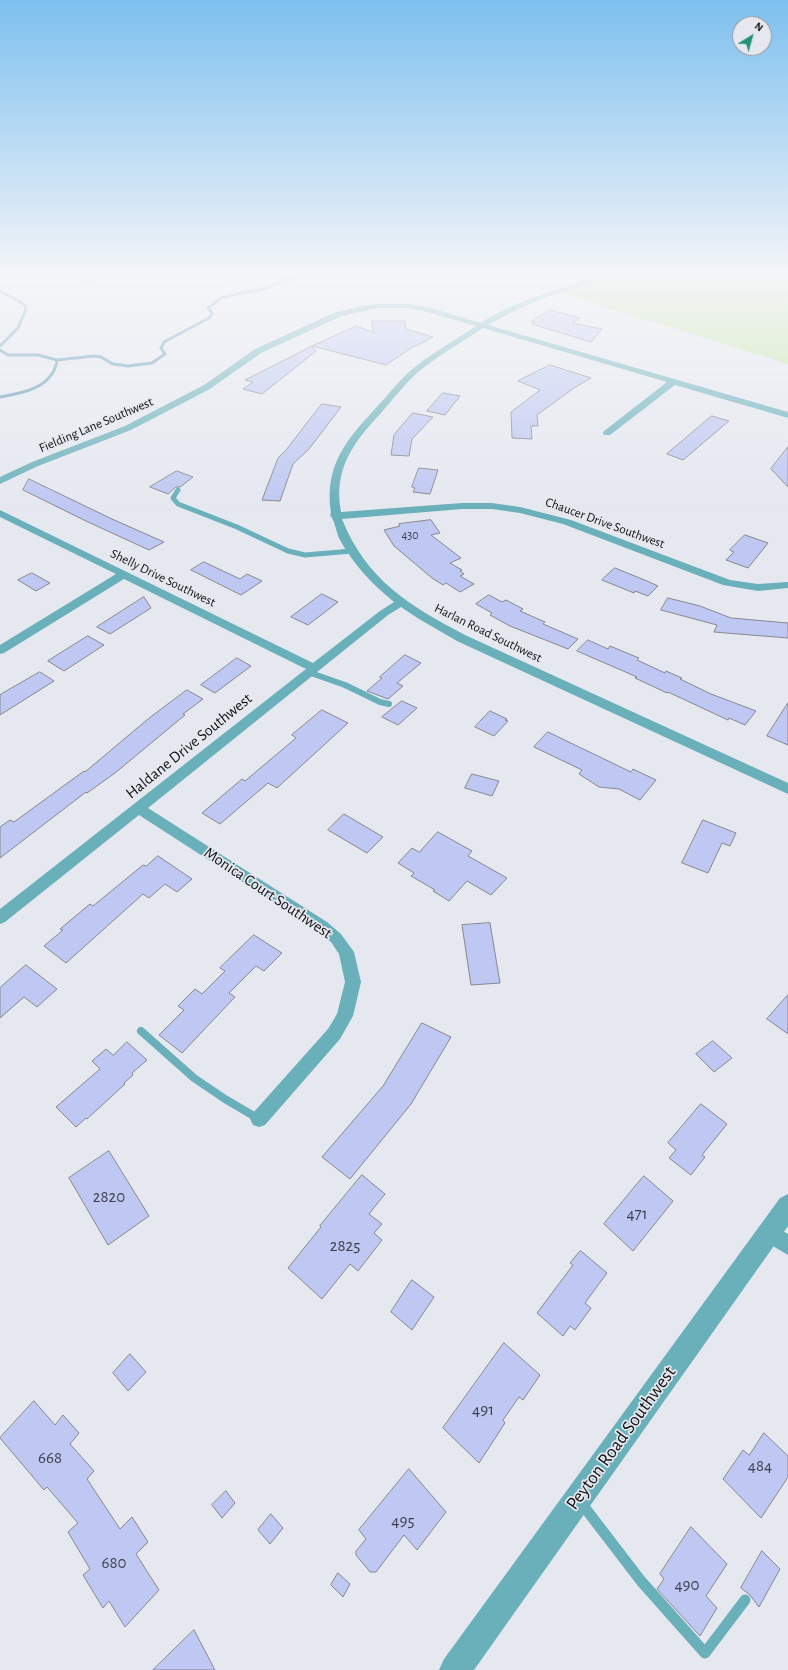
<!DOCTYPE html>
<style>
body{margin:0}
#map{position:relative;width:788px;height:1670px;overflow:hidden;background:#e6e8f0;font-family:"Alegreya Sans",sans-serif}
canvas{display:block}
.north{position:absolute;left:732px;top:16px;width:40px;height:40px;box-sizing:border-box;background:#e6e8f0;border:1px solid #909298;border-radius:50%;rotate:37deg;font-size:11px;font-weight:700;line-height:16px;text-align:center;color:#101013}
.north::after{content:'';display:block;margin:auto;width:14px;height:18px;background:#239375;clip-path:polygon(50% 0,100% 100%,50% 72%,0 100%)}
</style>
<div id="map">
<canvas width="788" height="1670"></canvas>
<div class="north">N</div>
</div>
<script>
const ctx = document.querySelector('canvas').getContext('2d');
ctx.lineJoin = 'round';
function paint(path, color) {
  ctx.fillStyle = color;
  ctx.fill(path, 'evenodd');
}
function stroke(path, color, width, dash) {
  ctx.strokeStyle = color;
  ctx.lineWidth = width;
  ctx.lineCap = dash ? 'butt' : 'round';
  ctx.setLineDash(dash || []);
  ctx.stroke(path);
}
function write(font, color, halo, rows, align = 'center') {
  ctx.font = font + ' "Alegreya Sans",sans-serif';
  ctx.lineWidth = 3.5;
  ctx.setLineDash([]);
  ctx.textBaseline = 'middle';
  ctx.strokeStyle = halo;
  ctx.fillStyle = color;
  for (const [text, x, y, turn = 0] of rows) {
    ctx.save();
    ctx.translate(x, y);
    ctx.rotate((+turn || 0) * Math.PI / 180);
    ctx.textAlign = isNaN(turn) ? turn : align;
    if (halo) ctx.strokeText(text, 0, 0);
    ctx.fillText(text, 0, 0);
    ctx.restore();
  }
}
const green = new Path2D(`
 M229 274H292L224 284Z
 M620 274H788V364L557 292Z`);
const stream = new Path2D(`
 M0 291 24 304 26 309 18 328 0 346
 M0 350 8 355H38L57 360 94 356 101 357 113 364 128 366 152 363 165 354 161 348 164 342 209 318 212 313 208 308 221 298 237 294 269 288 281 280 325 274
 M0 397C23 393 52 388 57 361`);
const building = new Path2D(`
 M550 310 580 318 572 323 602 329 591 342 532 324 535 322 532 321Z
 M372 321H405L406 329 433 337 416 346H414L386 365 312 346 316 351 262 394 243 389 253 382 245 380 312 346 356 326 373 332Z
 M550 365 591 378 574 388 537 415 538 426H531L532 439 512 438 511 412 540 390 518 381Z
 M443 393 460 396 445 415 427 411Z
 M322 404 341 407 309 449 293 464 280 501 262 500 278 458 286 450Z
 M413 413 433 417 412 439 409 456 391 455 394 435Z
 M712 416 729 421 683 460 667 454Z
 M788 447V487L771 469Z
 M419 468 438 470 430 494 413 492 415 488 412 487Z
 M177 471 193 477 180 487H176L168 494 150 487Z
 M29 479 112 519 164 542 149 550 88 522 23 490Z
 M431 520 440 533 431 535 461 558 450 563 462 570 460 571 464 574 460 576 474 584 460 592 446 583 443 585 432 578 394 546 384 530 400 526 399 524Z
 M745 535 768 543 748 568 726 560 734 552 730 550Z
 M204 562 240 579 247 574 262 581 241 595 191 570Z
 M615 568 647 581 658 586 648 596 635 591 634 593 602 580Z
 M32 573 50 583 36 591 18 580Z
 M322 594 338 602 308 625 291 617Z
 M489 595 502 602 506 600 523 609 520 611 545 622 543 624 578 639 568 649 510 626 490 615 492 613 476 604Z
 M144 597 151 608 110 634 97 627Z
 M668 598 700 606 731 618 788 623V638L714 632 717 625 661 610Z
 M88 636 104 645 64 671 48 661Z
 M588 640 608 649 610 646 639 658 637 660 665 673 666 671 682 678 680 679 711 694 756 711 745 725 729 718 728 720 668 692 667 693 635 678 637 677 577 651Z
 M405 655 421 663 397 683 403 686 388 699 367 691 382 678 380 677Z
 M237 658 251 666 215 693 201 685Z
 M40 672 54 681 0 715V695Z
 M187 690 203 699 183 714 185 715 115 773 87 793 86 792 0 858V827L10 820 14 822 84 771 85 772 148 719Z
 M402 701 417 708 398 725 382 717Z
 M788 703V745L767 736Z
 M322 710 348 723 277 788 268 783 220 824 202 813 242 779 245 781 296 738 292 735Z
 M490 711 507 719 505 720 508 721 494 736 475 727Z
 M548 732 631 772 633 769 656 780 640 800 619 789 599 787 579 774 582 770 534 747Z
 M472 774 499 781 492 796 465 788Z
 M344 814 383 837 367 853 328 830Z
 M703 820 736 833 730 846 722 843 708 873 682 863Z
 M438 832 472 851 468 856 507 878 491 895 467 881 449 901 433 891 435 890 411 876 414 873 398 863 412 848 419 852Z
 M158 856 192 879 177 892 165 884 149 898 143 894 66 963 44 946 63 930 60 929 90 904 93 906 143 865 146 866Z
 M490 923 500 983 471 985 462 925Z
 M254 935 282 953 264 971 256 966 229 993 235 997 182 1053 159 1035 184 1010 178 1006 195 989 202 994 225 971 220 968Z
 M26 965 57 989 37 1007 24 997 0 1018V988Z
 M788 995V1034L767 1019Z
 M422 1023 451 1037 411 1104 350 1179 322 1157 383 1086Z
 M713 1041 732 1058 714 1072 696 1054Z
 M127 1042 147 1060 132 1073 133 1075 124 1083 125 1084 87 1119 86 1118 76 1127 56 1107 100 1069 92 1061 106 1049 113 1055Z
 M701 1104 727 1124 702 1155 705 1157 691 1175 669 1158 676 1150 668 1143Z
 M109 1151 149 1216 108 1245 69 1178Z
 M362 1175 385 1194 369 1214 382 1224 374 1233 382 1240 358 1271 350 1264 322 1299 288 1268 321 1227 320 1226Z
 M644 1176 673 1201 633 1251 604 1224Z
 M581 1251 607 1273 585 1303 591 1308 575 1330 570 1326 563 1336 537 1313 573 1265 570 1263 579 1252Z
 M412 1280 434 1297 412 1330 391 1312Z
 M504 1343 540 1375 523 1400 519 1397 503 1420 505 1423 479 1463 443 1428Z
 M130 1354 146 1372 128 1391 113 1373Z
 M34 1401 55 1425 63 1415 79 1433 70 1444 94 1471 87 1479 120 1529 132 1517 148 1542 136 1554 159 1590 125 1627 109 1601 103 1608 83 1575 90 1569 68 1532 78 1523 47 1487 44 1490 0 1438Z
 M764 1433 788 1456V1477L761 1518 723 1479 743 1450 749 1455Z
 M409 1469 446 1512 417 1550 404 1535 376 1572H370L356 1555V1551L366 1539 359 1530Z
 M226 1491 235 1503 222 1518 212 1505Z
 M271 1514 283 1528 270 1544 258 1530Z
 M691 1527 727 1564 706 1596 717 1608 700 1636 657 1589 664 1579 660 1574Z
 M762 1551 780 1569 759 1607 750 1595 741 1588Z
 M338 1573 350 1584 343 1597 331 1585Z
 M194 1630 215 1670H153Z`);
const serviceFar3 = new Path2D(`
 M178 490 173 498 178 504 237 527 288 551 305 555 352 551`);
const serviceFar2 = new Path2D(`
 M308 672 345 685 380 702 389 704`);
const serviceFar1 = new Path2D(`
 M141 1031 194 1078 225 1099 259 1119`);
const service = new Path2D(`
 M582 1504 641 1581 705 1653 745 1600`);
const minor = new Path2D(`
 M103 274H112L88 283 82 282Z
 M611 274H621L538 300 512 312 488 325 788 412V418L675 385 610 435H604L603 433 604 431 667 382 483 328C461 343 437 356 417 373 404 385 393 399 382 412 354 442 333 468 341 512L462 503H492L520 507 571 520 730 580 758 584 788 582V588L758 591 723 585 563 524 520 513 492 509H462L342 519C366 580 410 606 465 635L788 783V794L457 641 419 619 401 607 388 615 148 808 327 922 341 934 354 952 361 982 353 1016 340 1039 265 1125 259 1127 253 1125 250 1119 253 1113 328 1029 337 1014 345 982 339 954 331 942 317 930 139 815 5 922 0 924V909L306 669 124 579 4 653 0 654V645L116 574 0 517V510L313 663 380 611 394 602C372 584 352 563 339 538 336 531 335 521 330 515L331 513C324 467 345 441 375 409 387 396 398 382 410 371 430 354 454 341 476 326L427 312 408 308H378L342 316 261 353 210 389 131 430 38 466 0 484V477L32 462 125 426 204 385 255 349 336 312 362 306 378 304H408L431 308 481 323C521 297 566 287 611 274Z
 M768 1222 788 1234V1255L761 1239 758 1232 761 1225Z`);
const tertiary = new Path2D(`
 M788 1194V1226L474 1670H439L444 1659 780 1198Z`);
const farNumbernames = [
 ["430",410,535]
];
const farStreetnames = [
 ["Fielding Lane Southwest",96,425,-23],
 ["Chaucer Drive Southwest",605,523,20],
 ["Shelly Drive Southwest",163,578,26],
 ["Harlan Road Southwest",488,633,26]
];
const streetNames = [
 ["Haldane Drive Southwest",189,746,-39],
 ["Monica Court Southwest",268,893,34]
];
const nearNumbernames = [
 ["2820",109,1197],
 ["471",637,1214],
 ["2825",345,1246],
 ["491",483,1410],
 ["668",50,1458],
 ["484",760,1466],
 ["495",403,1521],
 ["680",114,1563],
 ["490",687,1585]
];
const nearStreetnames = [
 ["Peyton Road Southwest",621,1438,-54]
];
paint(green, '#c4e8a2');
stroke(stream, '#5c98b4', 3);
paint(building, '#bfc8f2');
stroke(building, '#86878e', 1);
stroke(serviceFar3, '#6ab0ba', 5);
stroke(serviceFar2, '#6ab0ba', 6);
stroke(serviceFar1, '#6ab0ba', 8);
stroke(service, '#6ab0ba', 11);
paint(minor, '#6ab0ba');
paint(tertiary, '#6ab0ba');
const sky = ctx.createLinearGradient(0, 0, 0, 508);
sky.addColorStop(0, '#7dc0ef');
sky.addColorStop(0.54, '#f4f5f8');
sky.addColorStop(1, '#f4f5f800');
ctx.fillStyle = sky;
ctx.fillRect(0, 0, 788, 508);
write('12px', '#3c3e4b', null, farNumbernames);
write('13px', '#101013', '#e6e8f0', farStreetnames);
write('16px', '#101013', '#e6e8f0', streetNames);
write('17px', '#3c3e4b', null, nearNumbernames);
write('19px', '#101013', '#e6e8f0', nearStreetnames);
</script>
